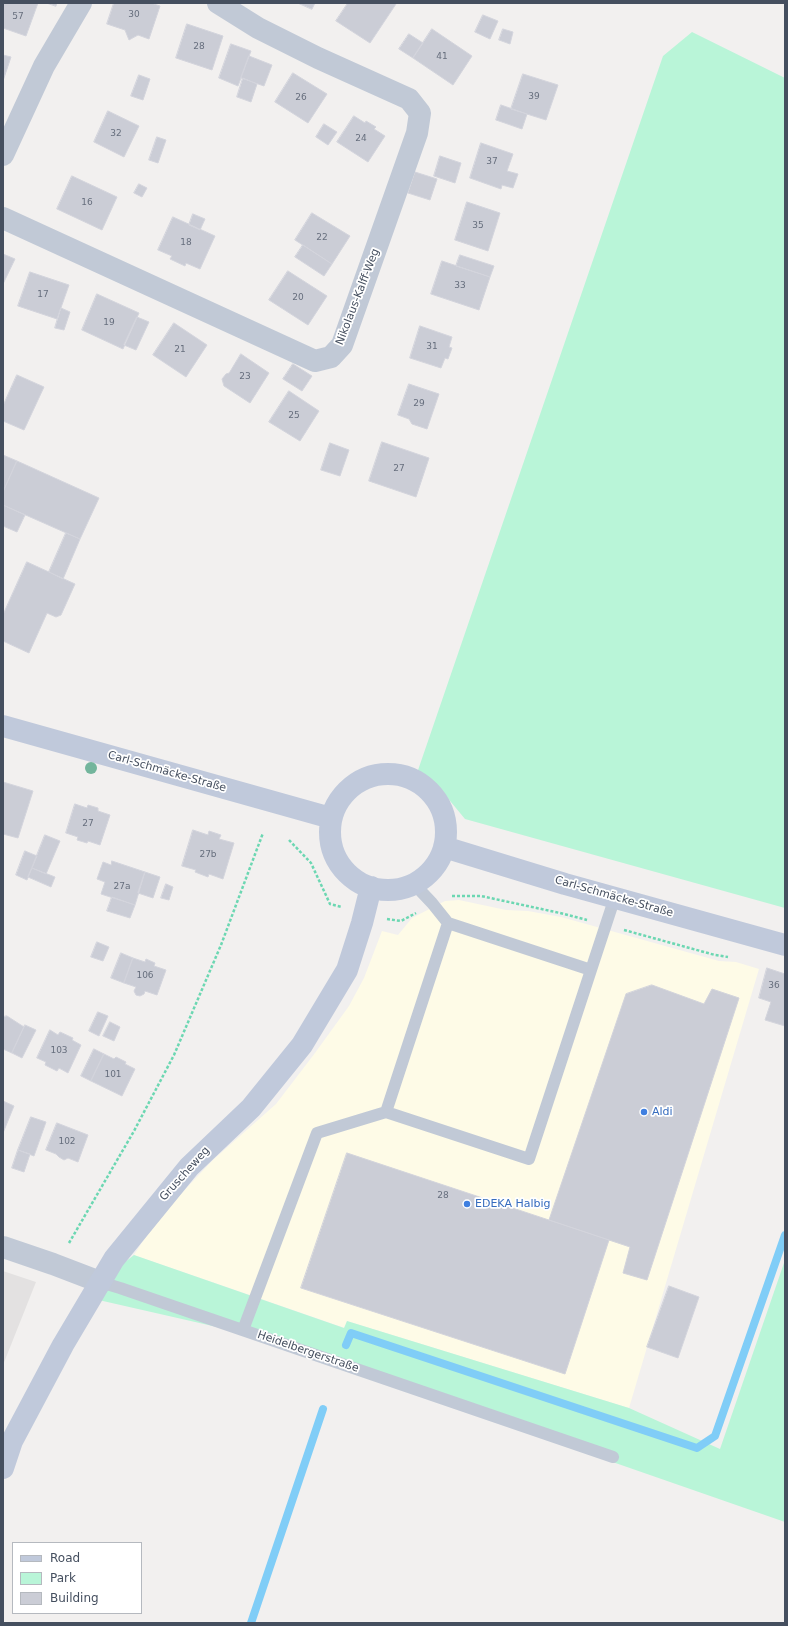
<!DOCTYPE html>
<meta charset="utf-8">
<style>
body{margin:0}
#map{position:relative;width:788px;height:1626px;overflow:hidden;background:#f2f0ef;font-family:"DejaVu Sans",sans-serif}
canvas{display:block}
.frame{position:absolute;inset:0;border:4px solid #454f5f;pointer-events:none}
.legend{position:absolute;left:12px;top:1542px;width:130px;height:72px;box-sizing:border-box;background:#fff;border:1px solid #b5b9bf;margin:0;padding:5px 7px;list-style:none;font-size:12px;color:#454f5f}
.legend li{display:flex;align-items:center;gap:8px;height:20px}
.legend b{width:20px;border:1px solid #b5b9bf}
</style>
<div id="map">
<canvas width="788" height="1626"></canvas>
<div class="frame"></div>
<ul class="legend">
<li><b style="height:5px;background:#c0c9db"></b>Road</li>
<li><b style="height:11px;background:#b9f5d8"></b>Park</li>
<li><b style="height:11px;background:#cbcdd6"></b>Building</li>
</ul>
</div>
<script>
const ctx = document.querySelector('canvas').getContext('2d');
ctx.lineJoin = 'round';
function paint(path, color) {
  ctx.fillStyle = color;
  ctx.fill(path, 'evenodd');
}
function stroke(path, color, width, dash) {
  ctx.strokeStyle = color;
  ctx.lineWidth = width;
  ctx.lineCap = dash ? 'butt' : 'round';
  ctx.setLineDash(dash || []);
  ctx.stroke(path);
}
function write(font, color, halo, rows, align = 'center') {
  ctx.font = font + ' "DejaVu Sans",sans-serif';
  ctx.lineWidth = 3.5;
  ctx.setLineDash([]);
  ctx.textBaseline = 'middle';
  ctx.strokeStyle = halo;
  ctx.fillStyle = color;
  for (const [text, x, y, turn = 0] of rows) {
    ctx.save();
    ctx.translate(x, y);
    ctx.rotate((+turn || 0) * Math.PI / 180);
    ctx.textAlign = isNaN(turn) ? turn : align;
    if (halo) ctx.strokeText(text, 0, 0);
    ctx.fillText(text, 0, 0);
    ctx.restore();
  }
}
const commercial = new Path2D(`
 M459 900 506 910 528 911 561 917 719 961 736 962 759 969 629 1408 347 1321 345 1328 134 1255 145 1238 179 1196 213 1160 276 1104 315 1053 349 1006 364 978 382 931 398 935 412 918 445 901Z`);
const education = new Path2D(`
 M3 1271 36 1282 3 1365Z`);
const green = new Path2D(`
 M692 32 785 78V908L465 819 441 790 416 776 663 56Z
 M134 1255 344 1328 347 1321 629 1408 720 1449 785 1260V1522L239 1332 81 1296Z`);
const stream = new Path2D(`
 M346 1345 351 1333 697 1448 715 1436 785 1235
 M251 1623 323 1409`);
const building = new Path2D(`
 M4 3H38L26 36 3 28Z
 M47 3H57L56 6Z
 M114 3H151L160 6 149 39 138 35 129 40 125 30 107 24Z
 M298 3H315L312 9Z
 M348 3H395L396 4 370 43 336 21Z
 M483 15 498 21 490 39 475 32Z
 M187 24 223 36 212 70 176 58Z
 M432 29 472 56 453 85 413 58Z
 M503 29 513 32 510 44 499 40Z
 M409 34 423 43 413 58 399 49Z
 M231 44 251 51 238 86 219 78Z
 M3 55 11 57 3 81Z
 M249 56 272 65 264 86 241 78Z
 M293 73 327 94 308 123 275 102Z
 M523 74 558 85 546 120 511 109Z
 M139 75 150 79 143 100 131 96Z
 M243 78 257 84 251 102 237 97Z
 M501 105 527 114 522 129 496 120Z
 M108 111 139 126 124 157 94 142Z
 M354 116 365 123 366 121 376 127 374 129 385 136 368 162 337 142Z
 M324 124 337 132 328 145 316 137Z
 M157 137 166 140 158 163 149 160Z
 M481 143 513 154 507 171 518 174 513 188 502 185 501 189 470 178Z
 M440 156 461 163 455 183 434 176Z
 M415 172 437 179 430 200 408 193Z
 M72 176 117 197 102 230 57 209Z
 M139 184 147 188 142 197 134 193Z
 M467 202 500 213 488 251 455 240Z
 M312 213 350 236 332 264 295 240Z
 M193 214 205 219 200 230 189 225Z
 M173 217 215 236 200 269 186 263 185 266 170 259 172 256 158 250Z
 M303 245 332 264 324 276 295 257Z
 M3 254 15 259 3 284Z
 M460 255 494 266 490 277 456 266Z
 M442 261 490 277 479 310 431 294Z
 M288 271 327 296 308 325 269 300Z
 M30 272 69 285 57 319 18 306Z
 M97 294 139 313 123 349 82 330Z
 M61 308 70 312 64 330 55 328Z
 M137 317 149 322 136 350 124 345Z
 M174 323 207 345 186 377 153 355Z
 M420 326 452 337 449 347 452 348 448 359 445 358 441 368 410 358Z
 M241 354 269 373 250 403 224 386 222 379 226 374 229 373Z
 M293 364 312 376 302 391 283 379Z
 M17 375 44 387 24 430 3 421V406Z
 M409 384 439 394 427 429 412 424 409 419 398 415Z
 M289 391 319 411 300 441 269 422Z
 M382 442 429 458 416 497 369 481Z
 M330 443 349 450 340 476 321 470Z
 M3 455 17 461 3 492Z
 M17 461 99 498 80 539 3 505V492Z
 M3 505 25 515 17 532 3 526Z
 M66 533 80 539 63 579 49 572Z
 M27 562 75 584 61 615 56 617 47 613 29 653 3 641V615Z
 M3 782 33 791 18 838 3 834Z
 M75 804 87 808 88 805 98 808V811L110 815 100 845 88 841 87 843 77 840 78 837 66 833Z
 M193 830 208 835 209 831 221 835 219 839 234 843 223 879 209 874 208 877 195 872 196 870 182 866Z
 M45 835 60 841 46 874 32 868Z
 M25 851 37 856 27 880 16 875Z
 M112 861 145 872 135 905 101 894 105 882 97 879 103 862 111 865Z
 M32 868 55 877 51 887 28 877Z
 M145 872 160 877 153 898 138 893Z
 M166 884 173 887 169 900 161 898Z
 M112 897 135 905 130 918 107 911Z
 M97 942 109 947 103 961 91 957Z
 M121 953 133 958 124 983 111 978Z
 M133 958 145 962 146 959 155 963 154 966 166 970 157 995 145 991 144 994 140 996 136 995 134 991 136 987 124 983Z
 M767 968 785 974V1026L765 1020 771 1002 759 998Z
 M652 985 704 1004 712 989 739 998 647 1280 623 1273 630 1247 549 1220 626 994Z
 M98 1012 108 1016 99 1036 89 1031Z
 M7 1016 24 1027 12 1053 3 1049V1017Z
 M110 1022 120 1027 114 1041 103 1036Z
 M25 1025 36 1030 22 1058 12 1053Z
 M50 1030 58 1035 60 1032 73 1038 72 1040 81 1045 68 1073 59 1068 57 1071 45 1065 46 1062 37 1058Z
 M94 1049 104 1054 91 1081 81 1076Z
 M104 1054 114 1059 116 1057 126 1062 125 1064 135 1069 122 1096 91 1081Z
 M3 1101 14 1106 3 1133Z
 M31 1117 46 1122 34 1156 18 1150Z
 M57 1123 88 1135 78 1162 68 1158 64 1160 59 1157 56 1154 46 1150Z
 M18 1150 30 1154 24 1172 12 1168Z
 M347 1153 609 1240 565 1374 301 1288Z
 M669 1286 699 1297 678 1358 647 1347Z`);
const path = new Path2D(`
 M289 840 311 863 330 904 342 907
 M452 896H481L560 913 587 920
 M387 919 401 921 416 913
 M624 930 715 955 728 957
 M69 1243 134 1131 174 1055 221 945 263 833`);
const lane = new Path2D(`
 M414 884 432 903 448 923
 M591 970 615 897
 M100 1282 120 1288 613 1457
 M243 1330 317 1133 386 1112 529 1159 591 970 448 923 386 1112`);
const street = new Path2D(`
 M3 155 44 66 81 3
 M3 218 315 361 331 357 342 345 417 133 420 113 409 99 318 58 258 28 218 3
 M3 1247 53 1264 100 1282`);
const secondary = new Path2D(`
 M3 726 331 818
 M330 832a58 58 0 1 1 116 0a58 58 0 1 1-116 0Z
 M444 847 565 884 785 945
 M3 1468 12 1441 63 1345 114 1259 189 1167 251 1108 302 1045 347 970 362 923 371 887`);
const trees = [
 [91,768]
];
const markers = [
 [644,1112,4,"#3f7fe0"],
 [467,1204,4,"#3f7fe0"]
];
const numberNames = [
 ["30",134,15],
 ["57",18,17],
 ["28",199,47],
 ["41",442,57],
 ["39",534,97],
 ["26",301,98],
 ["32",116,134],
 ["24",361,139],
 ["37",492,162],
 ["16",87,203],
 ["35",478,226],
 ["22",322,238],
 ["18",186,243],
 ["33",460,286],
 ["17",43,295],
 ["20",298,298],
 ["19",109,323],
 ["31",432,347],
 ["21",180,350],
 ["23",245,377],
 ["29",419,404],
 ["25",294,416],
 ["27",399,469],
 ["27",88,824],
 ["27b",208,855],
 ["27a",122,887],
 ["106",145,976],
 ["36",774,986],
 ["103",59,1051],
 ["101",113,1075],
 ["102",67,1142],
 ["28",443,1196]
];
const streetNames = [
 ["Nikolaus-Kalff-Weg",358,297,-69],
 ["Carl-Schmäcke-Straße",167,772,16],
 ["Carl-Schmäcke-Straße",614,897,16],
 ["Gruscheweg",185,1174,-48],
 ["Heidelbergerstraße",308,1352,19]
];
const shopNames = [
 ["Aldi",652,1112],
 ["EDEKA Halbig",475,1204]
];
paint(commercial, '#fefbe7');
paint(education, '#e3e1e1');
paint(green, '#b9f5d8');
stroke(stream, '#80cdf7', 8);
paint(building, '#cbcdd6');
stroke(building, '#d3d4dc', 1);
stroke(path, '#6cd7b2', 2.5, [3, 2]);
stroke(lane, '#c1c9d6', 12);
stroke(street, '#c1c9d6', 22);
stroke(secondary, '#c0c9db', 22);
ctx.fillStyle = '#73b59c';
for (const [x, y] of trees) {
  ctx.beginPath();
  ctx.arc(x, y, 6, 0, 2 * Math.PI);
  ctx.fill();
}
for (const [x, y, r, color] of markers) {
  const dot = new Path2D();
  dot.arc(x, y, r, 0, 2 * Math.PI);
  ctx.fillStyle = color;
  ctx.fill(dot);
  stroke(dot, '#fff', 1.5);
}
write('9px', '#666e7d', null, numberNames);
write('11px', '#454f5f', '#fff', streetNames);
write('11px', '#366cbe', '#fff', shopNames, 'left');
</script>
